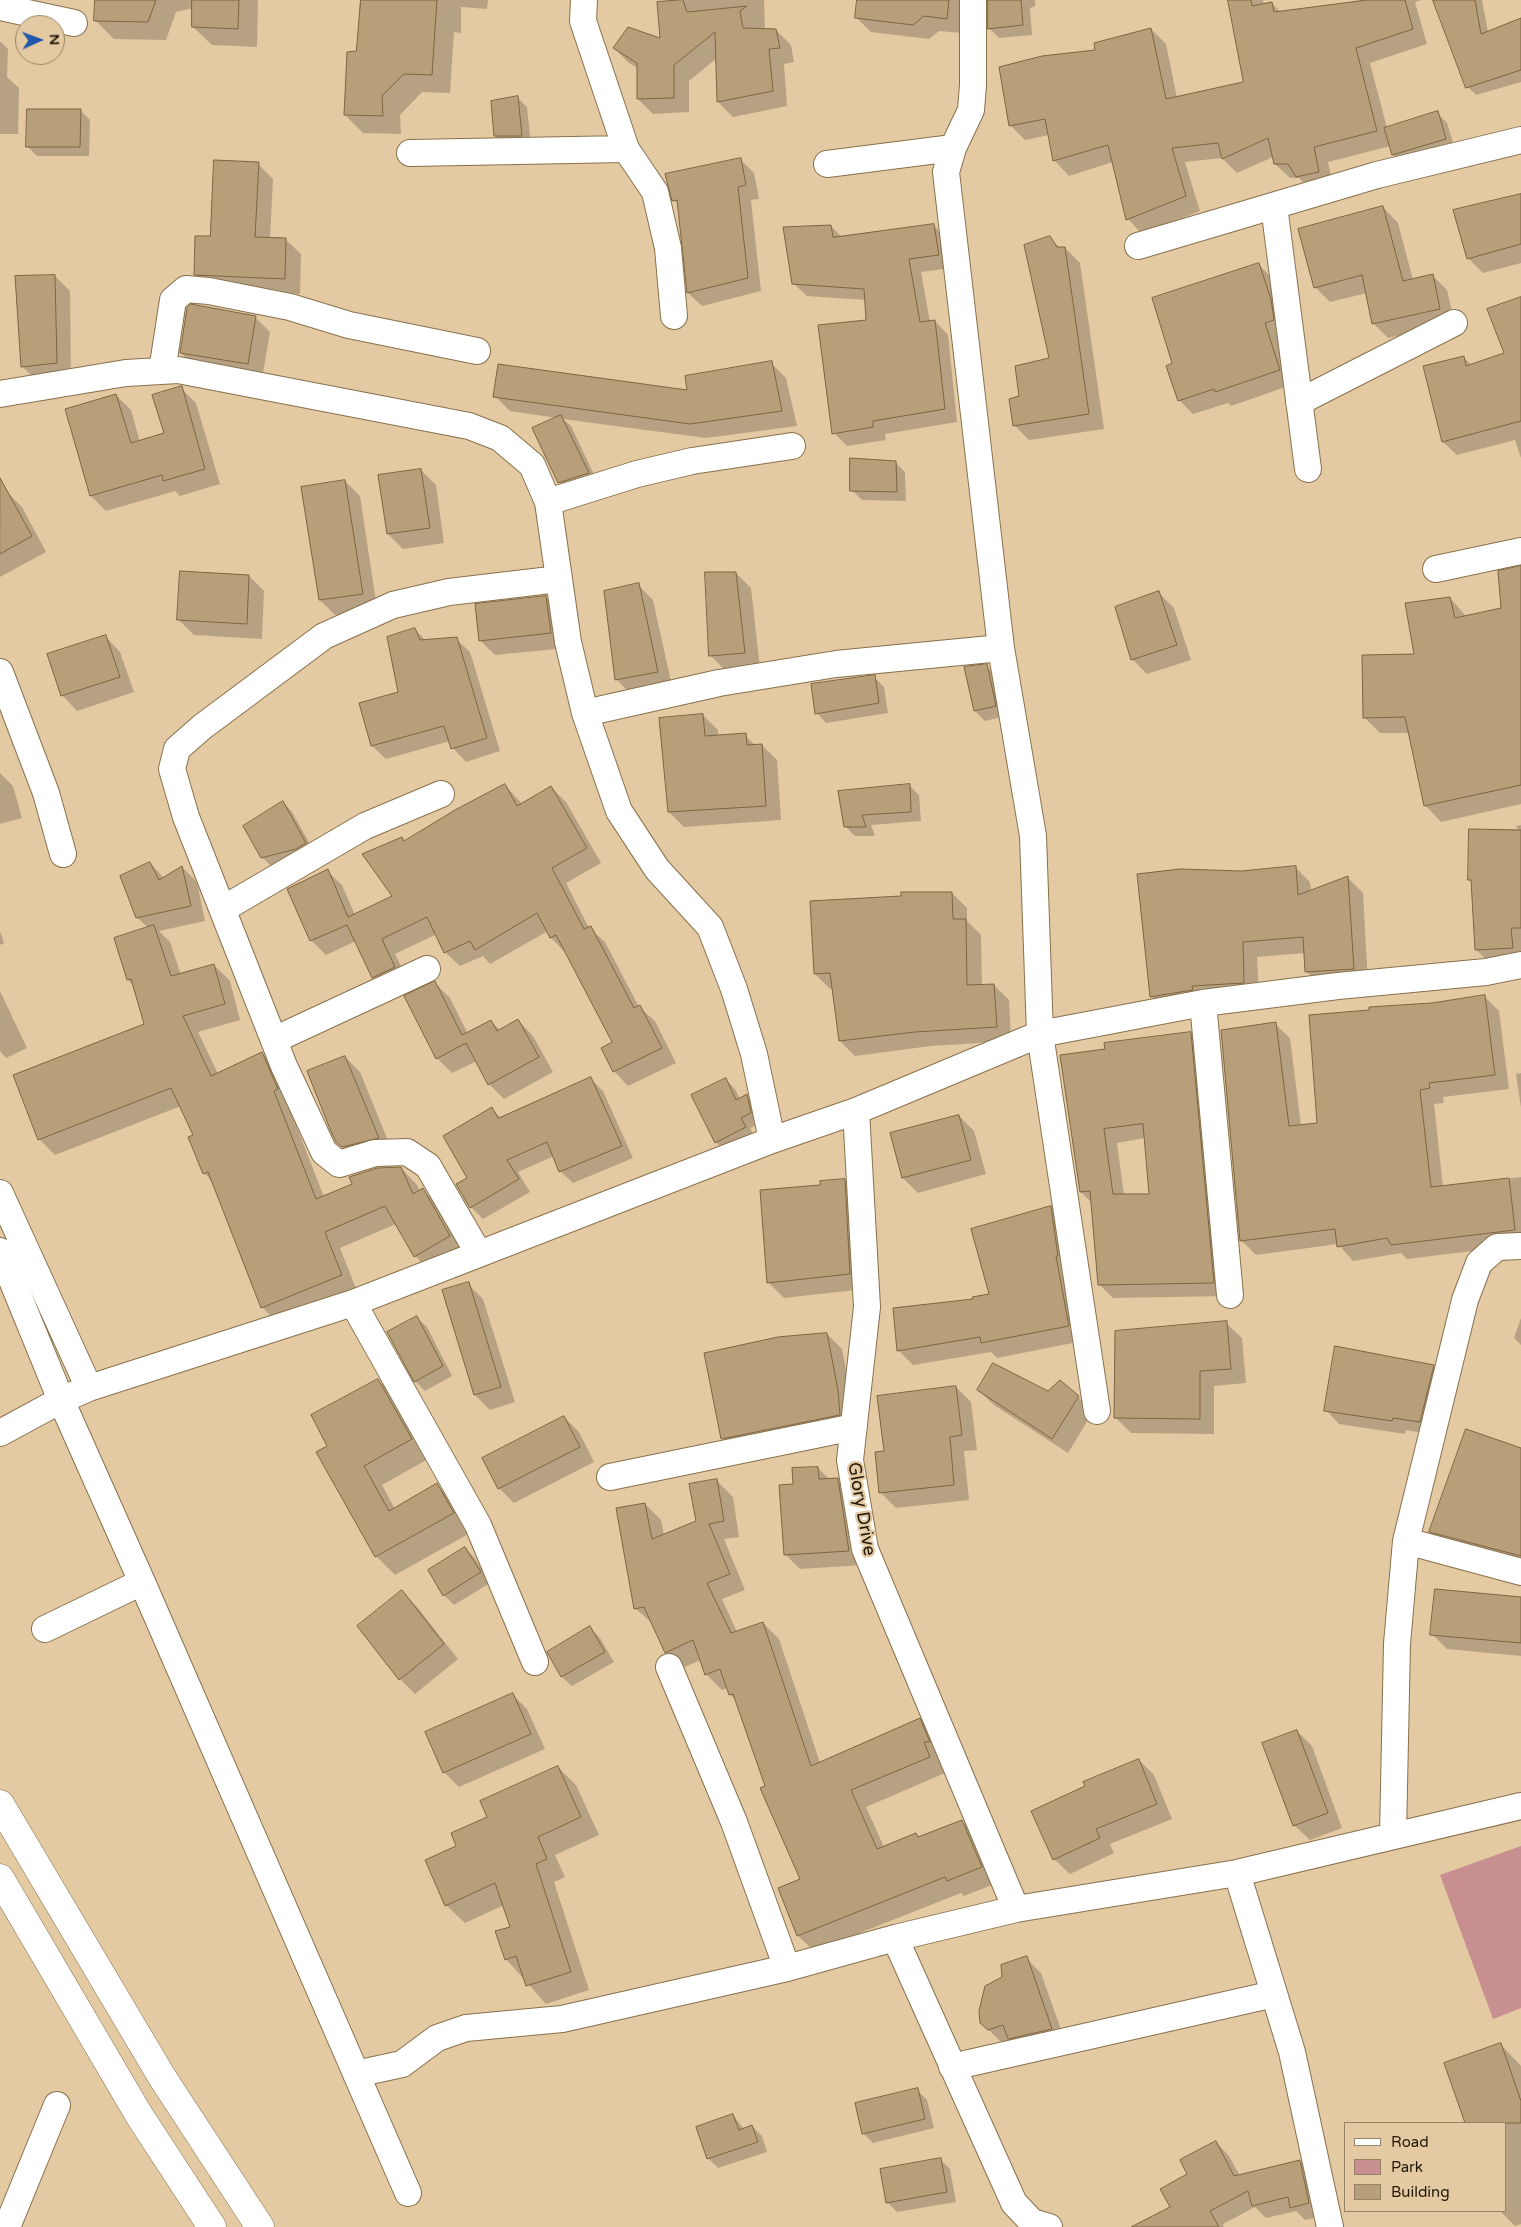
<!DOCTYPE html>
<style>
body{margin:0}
#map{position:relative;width:1521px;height:2227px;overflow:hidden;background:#e4caa3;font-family:"Varela Round",sans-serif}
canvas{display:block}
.legend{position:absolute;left:1344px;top:2122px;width:162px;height:90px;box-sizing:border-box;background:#e4caa3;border:1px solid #968265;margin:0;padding:6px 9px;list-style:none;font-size:15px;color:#201708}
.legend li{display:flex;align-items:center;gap:10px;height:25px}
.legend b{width:25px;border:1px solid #968265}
.north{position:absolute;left:15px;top:15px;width:50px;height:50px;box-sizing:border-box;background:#e4caa3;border:1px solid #968265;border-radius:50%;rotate:88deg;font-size:14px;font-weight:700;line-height:20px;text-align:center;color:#201708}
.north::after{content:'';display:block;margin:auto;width:18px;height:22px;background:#1f58aa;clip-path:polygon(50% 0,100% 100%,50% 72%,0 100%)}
</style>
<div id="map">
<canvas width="1521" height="2227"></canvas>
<ul class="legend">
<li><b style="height:6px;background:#fff"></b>Road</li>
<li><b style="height:14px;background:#c78f90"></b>Park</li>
<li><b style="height:14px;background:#b79f79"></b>Building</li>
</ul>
<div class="north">N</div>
</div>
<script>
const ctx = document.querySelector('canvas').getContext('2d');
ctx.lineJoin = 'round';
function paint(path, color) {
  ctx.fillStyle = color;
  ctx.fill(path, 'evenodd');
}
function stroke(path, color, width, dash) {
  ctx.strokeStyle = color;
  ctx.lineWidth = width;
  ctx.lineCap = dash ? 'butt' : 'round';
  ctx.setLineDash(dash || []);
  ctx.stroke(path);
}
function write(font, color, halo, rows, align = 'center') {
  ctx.font = font + ' "Varela Round",sans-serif';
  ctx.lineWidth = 4.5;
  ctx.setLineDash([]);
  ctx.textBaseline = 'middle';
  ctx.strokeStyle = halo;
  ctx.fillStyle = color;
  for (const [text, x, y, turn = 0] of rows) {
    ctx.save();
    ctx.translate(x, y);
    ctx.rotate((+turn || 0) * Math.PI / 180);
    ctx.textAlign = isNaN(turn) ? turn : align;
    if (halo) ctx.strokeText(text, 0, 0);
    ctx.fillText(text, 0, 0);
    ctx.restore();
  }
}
const green = new Path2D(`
 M1521 1846V2008L1493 2019 1440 1875Z`);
const shadow = new Path2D(`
 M96 0H258L257 47 212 45 193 27 194 8 176 12 166 40 114 39 95 20Z
 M360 0H488L487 9 461 7V33L454 32 450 93 422 92 400 115 401 134 363 133 345 115 357 52Z
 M680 0H764L765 30H776L791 45 794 62 784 64 787 106 733 117 718 102 717 58 689 81V112L653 114 638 99V68L629 63 614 48 661 40 659 3Z
 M859 0H965L962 33 939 31 929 39 871 32 856 17Z
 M989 0H1035V6L1030 8 1032 35 999 38 989 28Z
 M1229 0H1263L1264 5 1271 3 1281 12 1359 2 1358 0H1422L1415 2 1427 44 1370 63 1387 128 1437 113 1447 123 1455 149 1403 164 1393 155 1391 146 1328 162 1333 186 1311 191 1299 178H1290L1275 164 1273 157 1237 173 1222 158 1185 162 1200 211 1142 234 1128 219 1113 162 1069 176 1055 161 1049 135 1025 140 1010 125 1097 51 1151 29 1166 44 1177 98 1244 83Z
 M1435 0H1482L1488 32 1521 19V82L1476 95 1466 85Z
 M0 41 8 49 7 77 19 88 18 134H0Z
 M517 97 527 107 531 145 505 146 495 136Z
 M80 110 90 120 89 156H37L27 146Z
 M740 159 754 173 759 199 751 200 761 291 702 306 688 293 679 206 674 200Z
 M258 164 273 179 270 238 285 239 301 254 300 294 210 289 195 274 212 237Z
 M1521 196V263L1483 273 1468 258Z
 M1383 207 1398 223 1413 280 1432 275 1447 290 1455 324 1388 338 1373 323 1367 293 1330 302 1315 287Z
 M933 225 946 239 951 268 921 272 930 322 935 321 948 335 957 422 885 434 886 440 847 446 834 433 867 321 866 300 807 296 793 283 831 226 842 237Z
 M1050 238 1060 248H1065L1080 263 1104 429 1029 440 1014 425 1021 397 1051 359Z
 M1259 265 1273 279 1294 384 1231 406 1228 403 1193 414 1179 400 1174 364Z
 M55 276 70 291 71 378 37 381 22 366Z
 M1521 298V458L1515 440 1457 455 1443 442 1463 357 1472 365 1505 354Z
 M255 317 270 332 262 379 196 368 181 353Z
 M771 363 786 378 797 426 706 438 563 419 571 426 598 483 569 492 559 482 557 418 510 411 495 396 688 391Z
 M181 388 196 403 220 484 180 496 175 491 106 511 91 496 116 395 131 410 140 442 165 434Z
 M895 462 905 472 906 501 862 500 852 490Z
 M421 470 436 485 444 543 403 549 388 534Z
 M0 479 9 494 22 507 46 552 0 577Z
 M345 481 360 496 377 608 335 615 320 600Z
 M1521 566V804L1441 822 1425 805 1409 733H1380L1364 717 1416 656 1450 598 1467 617 1503 609Z
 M736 573 751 588 760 668 726 671 711 656Z
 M249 576 264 591 262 639 194 635 179 620Z
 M638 585 653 600 672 686 631 694 616 679Z
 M1159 593 1174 608 1191 660 1147 674 1132 659Z
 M546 597 561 612 566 648 495 655 480 640Z
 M415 629 426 641 456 639 470 652 500 751 466 762 453 748 450 741 386 759 372 746 360 704 399 693Z
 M105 636 120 652 134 692 77 711 62 695Z
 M987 666 996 676 1005 716 985 721 975 711Z
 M874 677 884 687 888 713 826 723 817 713Z
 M703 715 718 730V736L745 735 756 746 762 745 777 760 781 820 684 827 669 812Z
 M0 773 13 786 22 818 0 824Z
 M505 785 522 804 551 787 566 802 601 863 566 883 589 928 605 942 639 1007 655 1021 676 1063 628 1086 614 1071 613 1043 566 953 551 938 548 931 490 964 483 956 460 966 445 952 437 934 395 954 409 982 388 992 373 977 356 941 326 955 311 940 327 871 342 885 355 915 394 896 404 842Z
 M909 785 919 795 921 821 871 825 875 836H855L845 826 840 792Z
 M283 802 292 812 315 853 272 867 262 857Z
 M1521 825V963L1491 964 1476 950 1472 883 1469 879 1519 832 1516 826Z
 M150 863 164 878 182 867 197 882 205 921 159 931 170 942 181 975 214 965 230 981 240 1020 198 1032 218 1074 262 1053 278 1069 289 1107 324 1197 401 1168 417 1185 420 1191 423 1190 439 1206 465 1252 431 1272 415 1256 396 1224 340 1248 357 1291 278 1323 262 1307 214 1183 204 1173 195 1135 181 1106 55 1155 39 1139 145 1024 134 986 128 980 148 928 137 917Z
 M1295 867 1310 882 1311 891 1348 878 1363 893 1368 983 1321 986 1306 971 1305 953 1257 957 1259 997 1166 1011 1151 996 1241 872Z
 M952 893 967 908V921L981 935 982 986 994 985 1009 1000 1011 1041 931 1046 855 1056 840 1041 834 989H830L815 974Z
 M0 931 4 943 0 945Z
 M435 983 450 998 468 1034 491 1021 500 1030 518 1020 533 1036 553 1072 504 1099 489 1084 477 1061 452 1073 437 1058 406 997Z
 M0 991 27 1048 6 1058 0 1051Z
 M1484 996 1499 1011 1509 1089 1443 1097 1444 1103 1434 1104 1443 1187 1521 1177V1245L1407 1259 1401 1253 1353 1261 1338 1244 1256 1255 1241 1240 1275 1024 1290 1038 1301 1126 1319 1124 1432 1004Z
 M1190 1033 1204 1047 1227 1296 1113 1298 1099 1284 1092 1203 1081 1192 1106 1050ZM1145 1138 1150 1195H1124L1117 1143Z
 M345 1057 360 1072 393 1153 353 1157 337 1142Z
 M1521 1073V1108L1516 1074Z
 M591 1079 603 1091 633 1158 573 1183 560 1171 554 1156 518 1172 530 1192 483 1219 471 1207 468 1179 492 1109 501 1118Z
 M725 1079 735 1089 740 1099 747 1096 757 1105 760 1123 750 1128 755 1137 726 1152 716 1142Z
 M959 1116 974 1131 986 1174 918 1193 903 1178Z
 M844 1180 859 1195 865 1289 784 1298 769 1283 822 1186Z
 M1051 1208 1066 1223 1083 1341 997 1358 991 1352 913 1365 898 1350 974 1300 991 1295Z
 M468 1284 483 1299 515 1402 490 1410 475 1395 443 1291Z
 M417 1318 427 1327 452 1376 425 1391 415 1381Z
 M1521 1318V1345L1514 1338Z
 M1226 1323 1242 1338 1246 1383 1214 1386V1434L1131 1433 1116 1418Z
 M827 1334 842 1349 853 1406 854 1429 737 1453 722 1438Z
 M1336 1348 1433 1366 1446 1379 1433 1435 1406 1430 1405 1434 1339 1424 1326 1410Z
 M378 1380 397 1399 430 1458 382 1485 395 1509 437 1485 456 1504 472 1532 395 1575 376 1556 329 1447Z
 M956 1387 971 1402 977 1450 964 1451 969 1500 896 1508 881 1493 886 1452Z
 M978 1390 1048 1393 1078 1397 1093 1412 1068 1453 994 1405Z
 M564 1417 579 1432 594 1462 514 1503 499 1488Z
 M1521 1450V1566L1445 1545 1431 1531Z
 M818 1468 830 1480H837L852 1495 863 1565 800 1569 785 1554 794 1485Z
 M717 1481 733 1497 739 1537 724 1539 745 1590 722 1599 737 1632 763 1623 779 1639 820 1763 919 1719 935 1735 945 1773 866 1807 884 1847 916 1834 919 1838 962 1821 978 1837 997 1883 964 1896 961 1893 814 1951 798 1936 780 1889 802 1880 736 1701 730 1694 728 1688 722 1690 706 1674 701 1660 682 1668 666 1652 653 1624 636 1609 645 1504 661 1520 664 1535 697 1521Z
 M465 1548 475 1558 490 1583 454 1605 444 1595Z
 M402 1592 417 1607 458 1659 415 1694 400 1679Z
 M1521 1598V1656L1447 1649 1432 1634Z
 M590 1628 600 1638 614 1662 572 1686 562 1677 549 1652Z
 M512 1694 527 1709 545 1749 459 1787 444 1772Z
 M1297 1731 1312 1746 1342 1828 1310 1840 1294 1825Z
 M1139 1760 1154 1775 1172 1819 1110 1844 1114 1853 1070 1874 1054 1859 1032 1811Z
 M558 1767 576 1785 599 1835 555 1855 565 1877 554 1882 589 1990 546 2004 506 1959 511 1927 504 1905 465 1923 446 1905 458 1847 489 1818Z
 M1026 1958 1041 1973 1066 2044 1004 2045 981 2022 1003 1978Z
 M1501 2045 1521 2066V2224L1515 2226 1500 2211H1505V2123H1466L1446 2064Z
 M917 2090 927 2100 934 2128 873 2143 863 2133Z
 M733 2115 744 2129 752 2126 762 2136 767 2152 718 2168 708 2158Z
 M1216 2142 1229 2156 1240 2176 1300 2161 1313 2174 1322 2216 1305 2220 1296 2211 1266 2218 1255 2207 1223 2224 1224 2227H1151L1171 2207 1189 2175Z
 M940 2159 950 2169 956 2202 897 2212 887 2202Z`);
const building = new Path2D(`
 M95 0H156L148 22 94 21Z
 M192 0H239L238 29 192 27Z
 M361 0H437L432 75 404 74 382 96 383 116 344 115 347 52 356 51Z
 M683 0 687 12 747 6 740 11 743 28 776 29 780 48 769 49 773 91 717 102 715 32 674 65V98L637 99V63L613 48 628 27 660 38 657 2Z
 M857 0H949L947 19 924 16 913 25 855 18Z
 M988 0H1021L1023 25 988 29Z
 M1228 0H1251L1252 6 1272 2 1274 12 1367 0H1405L1413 29 1356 48 1377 131 1314 147 1319 172 1296 177 1288 164H1274L1268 138 1222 159 1218 143 1172 148 1186 196 1126 220 1108 145 1053 161 1045 119 1009 126 999 67 1042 56 1095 50 1094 43 1151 28 1166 99 1243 82Z
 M1433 0H1475L1481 34 1521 18V70L1466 88Z
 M518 96 522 136H494L491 101Z
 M27 109H81L80 147H26Z
 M1438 111 1446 139 1392 155 1384 128Z
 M741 158 746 185 738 187 748 278 687 293 677 200 672 201 665 174Z
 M214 160 259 162 255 237 286 238 285 279 194 275 195 236H210Z
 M1521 194V244L1467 259 1453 210Z
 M1383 206 1403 281 1433 274 1440 309 1372 324 1362 275 1314 288 1298 229Z
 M934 224 939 255 909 259 920 322 935 320 945 409 873 421V427L832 434 818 325 866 320 864 289 792 284 783 227 831 225 833 237Z
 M1050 236 1057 247H1065L1089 414 1013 426 1009 399 1019 396 1015 366 1049 358 1024 245Z
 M1259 263 1271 299 1274 320 1265 323 1280 370 1215 392 1214 389 1178 401 1166 366 1172 363 1152 298Z
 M55 275 57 363 21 367 15 276Z
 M1521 297V421L1442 442 1423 366 1464 356 1466 366 1504 353 1487 309Z
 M191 304 256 316 248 364 180 353 187 308Z
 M772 361 782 411 690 424 493 397 498 364 687 390 685 376Z
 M182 386 205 469 163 481 162 475 90 496 65 409 116 394 131 443 164 433 152 395Z
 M561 415 589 473 558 483 532 428Z
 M850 458 896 461 897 492 850 491Z
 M421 469 430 528 387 534 378 475Z
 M0 478 32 536 0 554Z
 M345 480 363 594 319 600 301 487Z
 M1521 566V785L1424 806 1405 717 1363 718 1362 655 1414 654 1405 603 1450 597 1455 618 1501 608 1498 571Z
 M180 571 249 575 247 624 177 620Z
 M705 572H736L745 653 709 656Z
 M639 583 658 672 615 680 604 591Z
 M1159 591 1177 645 1131 660 1115 607Z
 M546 596 551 633 479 641 475 604Z
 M415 628 420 640 457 637 487 738 451 749 444 726 371 746 359 703 398 692 387 637Z
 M106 635 120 677 61 696 47 654Z
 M987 664 996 706 974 711 964 667Z
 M875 675 879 703 815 714 811 684Z
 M703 714 705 736 746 733 747 745 762 744 766 806 668 812 659 718Z
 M505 784 517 806 551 786 587 848 552 868 584 929 591 926 634 1008 640 1005 662 1048 613 1072 601 1048 612 1042 556 935 550 938 537 913 475 950 470 941 444 953 427 917 382 939 395 967 372 978 347 925 310 941 287 889 328 869 348 917 392 896 362 854 402 837 404 841 455 810Z
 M910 784 911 812 862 815 866 827H844L838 791Z
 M283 801 306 843 296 849 261 858 243 826Z
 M1469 829 1521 830V928H1511L1513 948 1475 950 1471 880H1468Z
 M150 862 159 880 182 866 191 906 136 918 120 876Z
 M1296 866 1298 895 1348 876 1354 969 1305 972 1303 937 1243 942 1244 983 1192 986 1193 990 1150 997 1137 874 1180 869 1241 871Z
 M901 892H952L953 919H966L967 985 994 984 997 1027 915 1032 839 1041 830 973 814 974 810 901 901 896Z
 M154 925 171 976 214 964 225 1004 183 1016 211 1076 262 1052 278 1089 274 1091 316 1199 352 1184 349 1177 377 1168 401 1167 413 1194 423 1188 450 1236 414 1257 385 1206 325 1232 342 1275 261 1308 208 1172 203 1174 188 1137 193 1135 171 1088 38 1140 13 1075 144 1024 131 979 127 980 114 938Z
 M435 981 462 1035 491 1020 497 1031 518 1019 539 1057 488 1085 466 1043 436 1059 404 996Z
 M1485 995 1495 1075 1429 1083 1430 1088 1420 1090 1431 1187 1509 1178 1515 1230 1391 1245 1387 1238 1337 1247 1335 1229 1240 1241 1221 1030 1276 1022 1289 1126 1317 1123 1309 1015 1369 1010V1007L1432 1003Z
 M1191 1032 1214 1283 1098 1285 1090 1191 1080 1192 1060 1055 1105 1049 1104 1043ZM1143 1124 1149 1194H1113L1104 1129Z
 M345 1056 379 1138 342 1147 336 1142 330 1129 307 1071Z
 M591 1077 622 1146 559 1172 547 1142 507 1160 519 1179 470 1208 456 1184 467 1178 443 1136 492 1107 498 1118Z
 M726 1078 736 1100 747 1094 751 1113 741 1118 746 1127 715 1143 691 1095Z
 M959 1115 971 1160 902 1178 890 1133Z
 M845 1179 850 1274 767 1283 760 1190 820 1185V1181Z
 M1051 1206 1058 1256H1056L1069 1326 981 1343 980 1337 897 1351 893 1308 973 1299 972 1297 989 1294 971 1229Z
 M469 1282 501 1387 474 1395 442 1290Z
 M417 1316 443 1366 414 1382 387 1332Z
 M1227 1321 1231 1369 1200 1371V1419L1114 1418 1115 1331Z
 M827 1333 838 1390 840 1415 721 1439 704 1353 778 1337Z
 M1335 1346 1434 1365 1420 1422 1393 1418 1392 1421 1324 1411Z
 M993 1363 1048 1391 1060 1380 1079 1396 1052 1439 977 1390Z
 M378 1379 412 1439 364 1466 389 1511 437 1483 454 1513 375 1557 316 1452 327 1446 311 1415Z
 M956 1386 962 1435 950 1437 954 1485 879 1493 875 1452 884 1451 877 1396Z
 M564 1416 580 1447 498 1489 482 1458Z
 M1466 1429 1521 1448V1556L1429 1532Z
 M818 1467 819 1479 838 1478 849 1551 784 1555 779 1485 793 1484 792 1468Z
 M717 1479 724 1521 709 1524 730 1574 707 1583 731 1633 763 1622 811 1766 920 1718 930 1742H924L930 1757 851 1790 877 1849 916 1833 918 1837 962 1820 982 1867 947 1881 945 1877 797 1936 778 1888 800 1879 760 1788 765 1786 733 1694 729 1695 720 1669 705 1675 693 1640 665 1653 644 1607 634 1609 616 1508 645 1503 652 1539 696 1521 689 1484Z
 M465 1547 481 1572 443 1596 428 1570Z
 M1435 1589 1521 1597V1643L1430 1635Z
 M402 1590 444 1644 399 1680 357 1626Z
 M590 1626 605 1652 561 1677 547 1652Z
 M513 1693 531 1734 443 1773 425 1732Z
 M1297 1730 1328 1813 1293 1826 1262 1743Z
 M1139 1759 1157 1804 1096 1829 1100 1838 1053 1860 1031 1811 1085 1786 1083 1782Z
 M558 1766 581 1817 538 1837 547 1859 536 1864 571 1972 526 1986 516 1956 505 1960 495 1931 510 1927 495 1883 445 1906 425 1860 456 1846 451 1833 487 1817 480 1801Z
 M1027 1956 1052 2029 1008 2039 1003 2025 988 2030 980 2023 979 2011 985 1986 1002 1977 1001 1965Z
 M1501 2043 1521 2101V2123H1465L1444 2063Z
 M918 2088 925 2119 862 2134 855 2103Z
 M733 2114 739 2130 752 2125 758 2142 707 2159 696 2127Z
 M1216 2141 1234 2176 1300 2160 1309 2203 1290 2208 1288 2197 1252 2206 1248 2191 1210 2211 1219 2227H1131L1170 2207 1160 2189 1187 2174 1180 2160Z
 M941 2158 947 2192 886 2203 880 2169Z`);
const minor = new Path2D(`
 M584 0 583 21 626 149 655 192 668 248 674 316
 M973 0V85L971 110 953 148 946 172 1001 648 1033 836 1040 1034 1097 1411
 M0 7 74 23
 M410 153 626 149
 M827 164 953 148
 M1274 206 1308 469
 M1138 246 1377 175 1521 140
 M162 371 173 300 186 289 209 291 290 307 349 325 477 351
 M0 394 126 373 178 370 469 426 500 438 532 465 548 502 568 642 585 713 619 811 657 869 710 927 734 989 754 1054 772 1140
 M1299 402 1454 323
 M548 502 637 474 692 461 792 446
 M1436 569 1521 551
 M0 672 46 793 63 854
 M585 713 719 683 836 664 1001 648
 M223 909 365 826 441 794
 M1203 1003 1230 1295
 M274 1040 427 969
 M856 1111 867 1307 850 1460 865 1549 1016 1909
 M0 1193 89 1388
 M0 1251 61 1400 142 1582 408 2193
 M479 1254 428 1166 407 1152 375 1153 339 1164 324 1152 284 1066 186 817 172 769 177 749 202 727 324 636 393 605 449 592 559 579
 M353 1303 478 1525 535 1662
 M0 1433 61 1400 89 1388 353 1303 772 1140 856 1111 1040 1034 1203 1003 1338 986 1486 972 1521 965
 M610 1477 854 1427
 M1406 1541 1521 1572
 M45 1629 142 1582
 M669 1667 734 1822 787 1968
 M1393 1835 1397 1644 1406 1541 1465 1300 1479 1263 1497 1247 1521 1246
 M1237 1873 1292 2052 1330 2227
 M895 1938 1014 2203 1032 2222 1049 2227
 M952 2067 1274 1994
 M356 2074 402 2064 437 2038 466 2028 562 2019 787 1968 895 1938 1016 1909 1237 1873 1521 1806
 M7 2227 57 2105`);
const major = new Path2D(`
 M0 1804 162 2077 260 2227
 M0 1878 139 2115 212 2227`);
const streetNames = [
 ["Glory Drive",861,1509,80]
];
paint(green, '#c78f90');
paint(shadow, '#0003');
paint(building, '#b79f79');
stroke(building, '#7c6541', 1);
stroke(minor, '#88714c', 28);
stroke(major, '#88714c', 29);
stroke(minor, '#fff', 26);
stroke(major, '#fff', 28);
write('18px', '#201708', '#e4caa3', streetNames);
</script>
